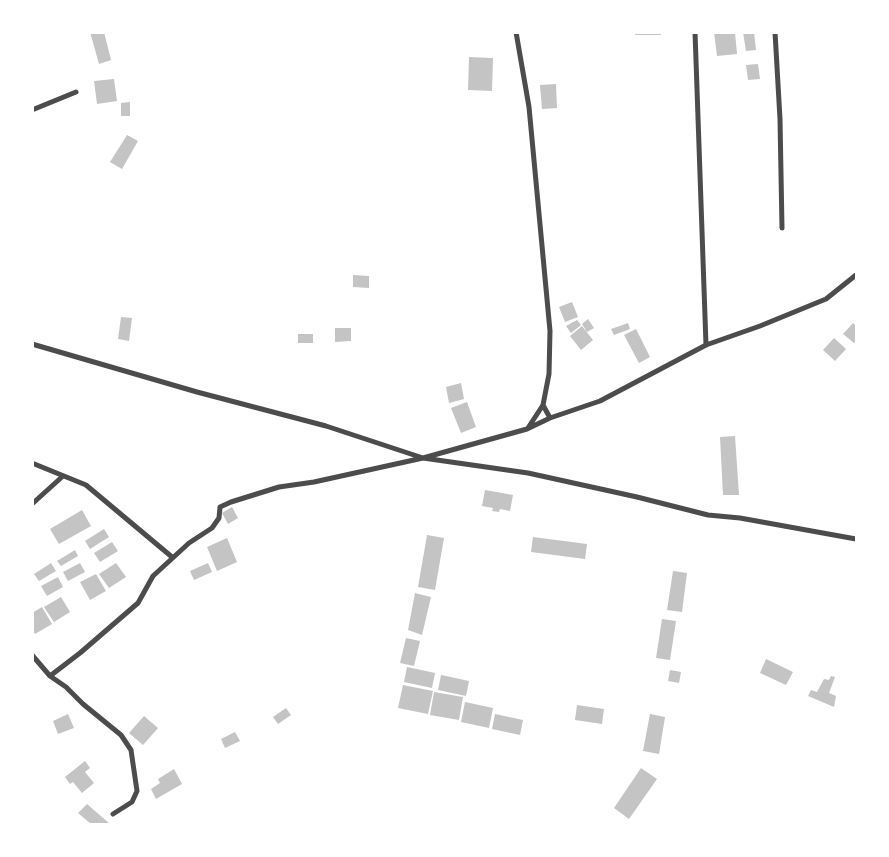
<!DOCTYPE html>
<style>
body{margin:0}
#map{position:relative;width:889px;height:857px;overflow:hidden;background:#fff;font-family:"DM Sans",sans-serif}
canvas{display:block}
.frame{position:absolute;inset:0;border:34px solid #fff;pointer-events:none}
</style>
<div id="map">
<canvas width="889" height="857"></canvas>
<div class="frame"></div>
</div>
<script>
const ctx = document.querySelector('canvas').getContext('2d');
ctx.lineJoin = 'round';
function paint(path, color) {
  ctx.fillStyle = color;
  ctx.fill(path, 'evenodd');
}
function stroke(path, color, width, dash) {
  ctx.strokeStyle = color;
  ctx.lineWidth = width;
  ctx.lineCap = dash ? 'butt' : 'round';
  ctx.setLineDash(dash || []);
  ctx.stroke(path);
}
const building = new Path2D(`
 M90 32H104L111 60 99 64Z
 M635 32H661V35H635Z
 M714 32H735L737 54 717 56Z
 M743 32H754L756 50 746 51Z
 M469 57 493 58 492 91 468 90Z
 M758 64 760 79 748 80 746 65Z
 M114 79 117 101 97 104 94 81Z
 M556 84 557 108 542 109 540 85Z
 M130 102V116H121V103Z
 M127 135 138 141 122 169 110 162Z
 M353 275 369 276V288L353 287Z
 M572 302 578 317 565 322 559 307Z
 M121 317 132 318 129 341 118 339Z
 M588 319 594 328 587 332 582 324Z
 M577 320 581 325 571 333 566 326Z
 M628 323 630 329 614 335 611 329Z
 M853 323 856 326V341L854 343 843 334Z
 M582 326 593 340 581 350 570 336Z
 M335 328H351V341L335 342Z
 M636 329 650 357 639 363 624 335Z
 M298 334H313V343H298Z
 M834 338 846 349 835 361 823 350Z
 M461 383 464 399 449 403 446 387Z
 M467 402 476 427 461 433 451 408Z
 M735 436 739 495H723L720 437Z
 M485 490 513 495 510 511 500 509 499 512 492 511 493 508 482 506Z
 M232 507 238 518 228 524 222 513Z
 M82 510 91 526 59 544 50 529Z
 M104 529 109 537 90 549 85 541Z
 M427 535 444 538 435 590 418 587Z
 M533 537 587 544 585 559 531 552Z
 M227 538 237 562 217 571 207 547Z
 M112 542 118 551 100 562 94 553Z
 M75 550 78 556 61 566 57 561Z
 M51 563 56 571 39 581 34 574Z
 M80 563 85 572 68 581 63 572Z
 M116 563 126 577 109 588 99 574Z
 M208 563 212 572 194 580 190 571Z
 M673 571 687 573 682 612 667 610Z
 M96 574 106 591 90 600 80 582Z
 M58 577 63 587 47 596 41 586Z
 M415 593 431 597 422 635 408 630Z
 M61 597 70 612 54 622 44 607Z
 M42 607 52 624 35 634 32 629V613Z
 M662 619 676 621 670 660 656 658Z
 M406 638 420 641 414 666 400 663Z
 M766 659 793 672 786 685 760 673Z
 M407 667 435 673 432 688 404 682Z
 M670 670 681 672 679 683 668 681Z
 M441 675 469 681 466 696 438 690Z
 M831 676 835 677 829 693 836 696 834 707 808 696 811 690 817 692 824 679 829 680Z
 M403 685 433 691 428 714 398 708Z
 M434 692 463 697 459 720 430 715Z
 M465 702 493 708 489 728 461 722Z
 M577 705 604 709 602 724 575 720Z
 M286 708 291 715 278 724 273 717Z
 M68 714 74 728 58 734 53 721Z
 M495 714 523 720 520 735 492 729Z
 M650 714 665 717 659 754 643 751Z
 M144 716 158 728 143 745 129 733Z
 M235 732 240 741 225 748 221 739Z
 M85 761 90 768 85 772 94 783 82 793 73 782 70 784 65 777Z
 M641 768 657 779 629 819 614 808Z
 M174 769 182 784 156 799 151 789 160 783 158 779Z
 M87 804 110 824H91L78 813Z`);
const minor = new Path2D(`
 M516 32 529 107 550 331 549 374 543 405 528 428
 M695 32 706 345
 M775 32 780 119 782 228
 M32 110 76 92
 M32 344 197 392 326 426 423 458 528 473 637 497 708 515 740 518 856 539
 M543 405 550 418
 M32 463 86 485 172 557
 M32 504 63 476
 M32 655 50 676 66 687 83 704 121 735 131 750 137 791 132 802 113 814
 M50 676 80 653 138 603 153 576 189 543 212 528 219 518 220 507 231 502 279 487 314 482 423 458 527 429 550 418 600 401 706 345 760 326 826 299 856 275`);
paint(building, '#c4c4c4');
stroke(minor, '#4c4c4c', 5);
</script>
